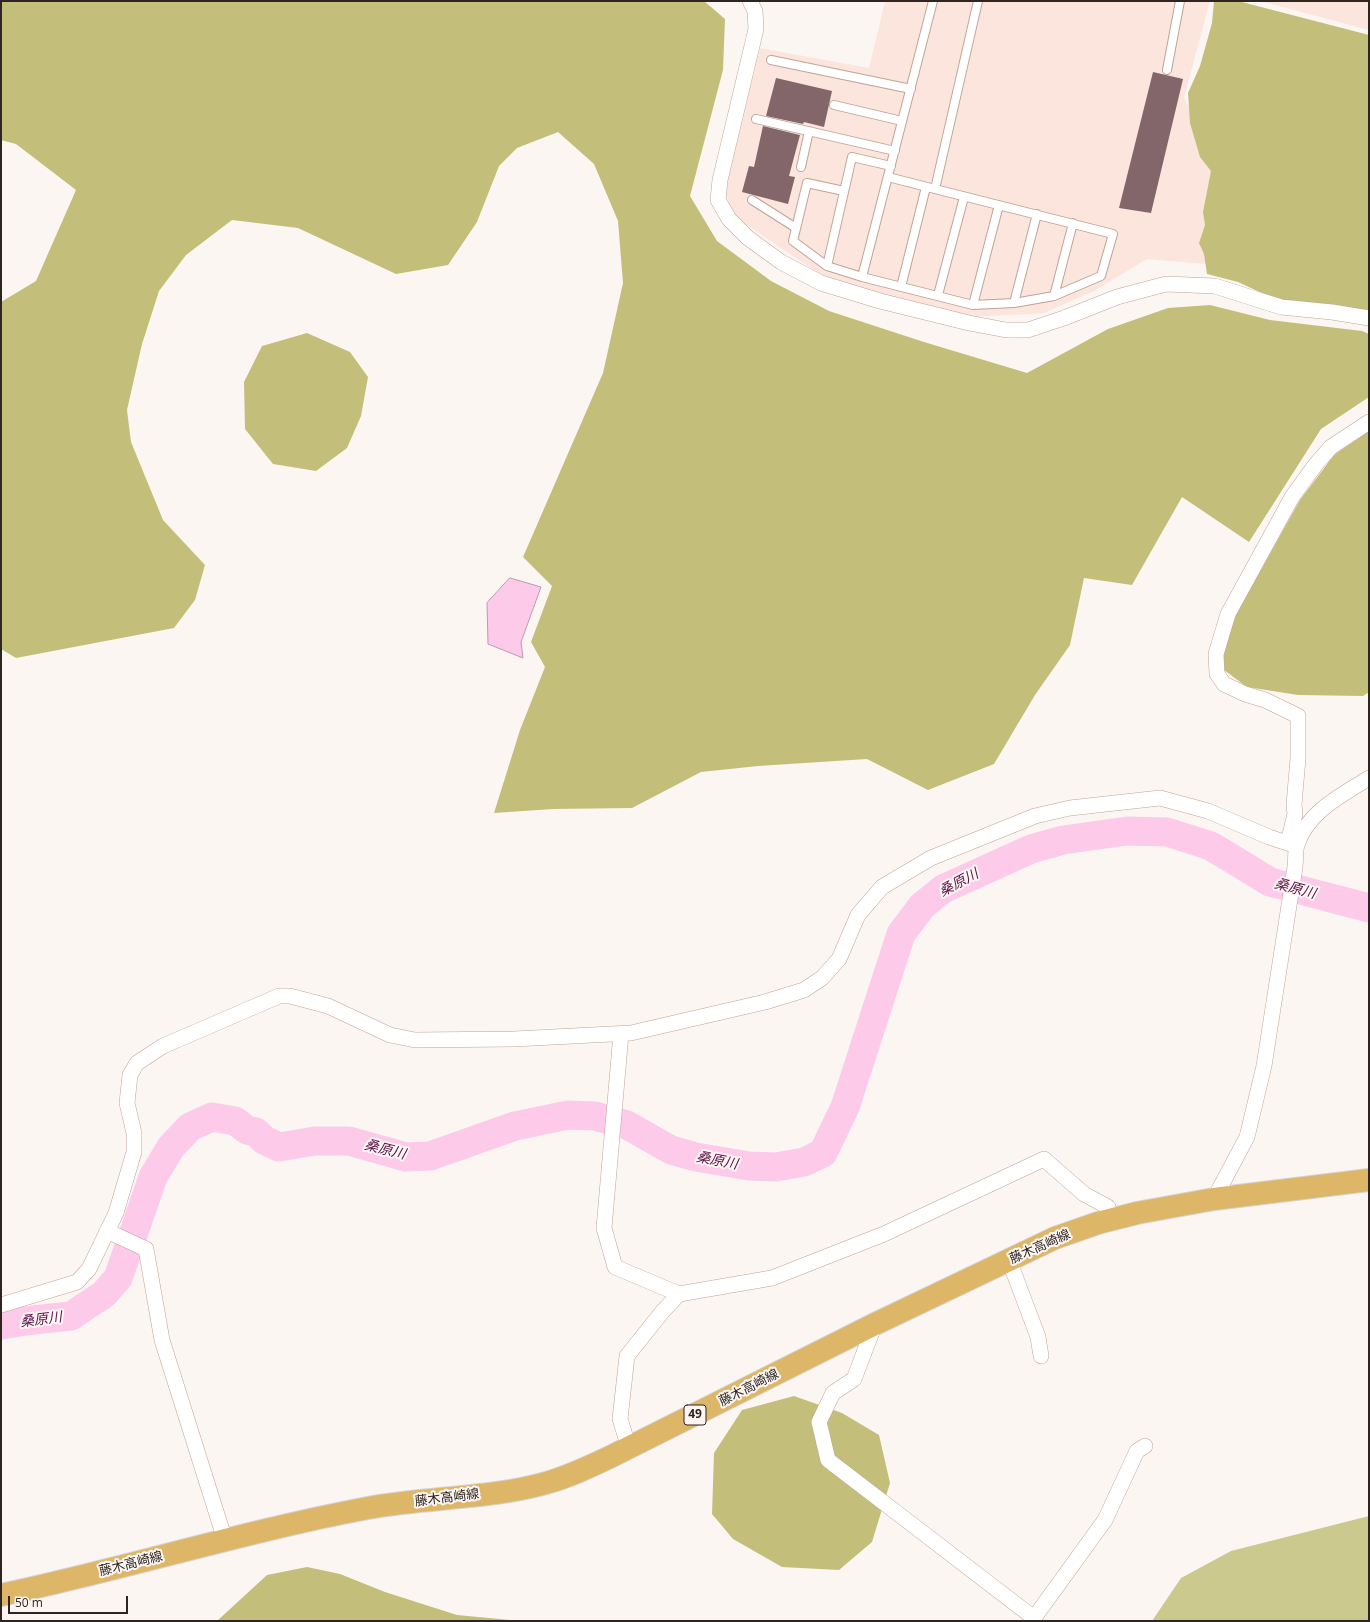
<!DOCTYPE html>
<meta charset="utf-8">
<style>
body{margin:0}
#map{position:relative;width:1370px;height:1622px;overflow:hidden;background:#fcf6f3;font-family:"Open Sans",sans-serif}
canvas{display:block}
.frame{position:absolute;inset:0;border:2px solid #2f2520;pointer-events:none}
.scale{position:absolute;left:8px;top:1596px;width:120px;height:18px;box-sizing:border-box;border:2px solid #2f2520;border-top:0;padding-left:5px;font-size:12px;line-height:14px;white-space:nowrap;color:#2f2520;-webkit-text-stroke:3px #fcf6f3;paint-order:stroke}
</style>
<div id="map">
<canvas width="1370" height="1622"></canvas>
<div class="frame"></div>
<div class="scale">50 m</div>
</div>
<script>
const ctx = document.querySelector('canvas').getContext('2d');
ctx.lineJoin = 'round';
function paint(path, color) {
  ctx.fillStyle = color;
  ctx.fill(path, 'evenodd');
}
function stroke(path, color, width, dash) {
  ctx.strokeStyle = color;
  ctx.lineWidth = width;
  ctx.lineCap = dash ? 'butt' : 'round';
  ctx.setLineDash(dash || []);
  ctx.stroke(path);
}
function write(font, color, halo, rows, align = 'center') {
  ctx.font = font + ' "Open Sans","Noto Sans JP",sans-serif';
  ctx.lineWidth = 4;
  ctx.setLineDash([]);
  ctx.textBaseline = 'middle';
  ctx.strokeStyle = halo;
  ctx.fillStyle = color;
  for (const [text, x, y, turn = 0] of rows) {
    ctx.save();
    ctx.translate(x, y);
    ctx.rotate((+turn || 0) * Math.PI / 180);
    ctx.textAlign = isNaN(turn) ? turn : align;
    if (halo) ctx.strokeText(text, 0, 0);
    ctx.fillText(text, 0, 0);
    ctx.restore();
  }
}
const built = new Path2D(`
 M885 1H1210L1184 98 1222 171 1230 266 1147 259 1094 291 1044 313 973 317 833 283 732 215 725 190 760 48 869 68Z
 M1260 1H1369V30Z`);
const green = new Path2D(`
 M1369 1516V1621H1152L1181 1578 1231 1551Z`);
const forest = new Path2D(`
 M1 1H704L725 19 723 70 690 196 717 241 771 281 829 311 924 342 1027 373 1108 329 1168 308 1210 305 1270 320 1362 331 1369 334V397L1321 429 1249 542 1182 497 1132 585 1084 578 1070 645 1035 695 994 764 928 790 867 759 758 766 701 772 632 808 553 809 494 813 520 730 545 667 531 642 552 586 523 557 603 373 623 283 618 221 594 164 558 132 517 148 499 166 477 222 448 265 396 274 298 228 232 220 186 255 159 291 142 344 127 410 131 442 163 520 205 565 195 600 174 628 16 658 1 649V302L36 281 76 190 16 144 1 140Z
 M1214 1H1238L1369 35V313L1279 301 1238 282 1207 274 1204 254 1199 243 1205 225 1203 212 1211 171 1200 157 1190 123 1188 93 1200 66 1212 23Z
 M307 333 350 352 368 377 361 416 347 448 316 471 273 464 245 429 244 382 262 346Z
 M1369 431V692L1363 696 1298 695 1247 687 1224 670V650L1236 614 1300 500 1334 455Z
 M794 1396 842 1413 879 1435 890 1483 872 1542 839 1570 782 1567 733 1539 712 1514 714 1453 742 1410Z
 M307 1567 340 1574 385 1592 457 1615 521 1621H217L267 1575Z`);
const water = new Path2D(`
 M510 578 541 587 521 642 523 658 488 644 487 603Z`);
const river = new Path2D(`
 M1 1325 33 1320 71 1316 104 1294 118 1278 153 1177 171 1147 190 1127 212 1117 235 1121 247 1130 256 1132 264 1140 279 1147 315 1141H349L406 1157 430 1156 515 1126 568 1115 595 1116 627 1125 671 1150 696 1157 749 1166 776 1167 804 1162 823 1153 845 1107 901 934 922 906 943 889 1031 849 1063 840 1127 831 1167 832 1211 846 1270 882 1369 908`);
const building = new Path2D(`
 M1153 72 1183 79 1151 213 1119 208Z
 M776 78 832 91 824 127 804 122 803 124 766 116Z
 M763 126 800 135 789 176 795 177 788 204 742 192 749 166 754 167Z`);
const lane = new Path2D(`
 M771 60 911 89
 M1167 70 1180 1
 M834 105 902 121
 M756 119 895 151
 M891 166 852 157 827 266 862 277 973 305 1014 303 1054 296 1101 276 1113 234 935 189
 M801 167 809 131
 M888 177 935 189 978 1
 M752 200 796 228
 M827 266 793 241 807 183 844 191
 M862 277 933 1
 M901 287 926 187
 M938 295 964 197
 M1054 296 1073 223
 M1014 303 1037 214
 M973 305 999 205`);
const street = new Path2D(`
 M750 1 755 11 756 29 720 180 718 200 729 219 748 238 781 262 821 283 880 301 969 323 1006 330H1028L1064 318 1117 297 1166 284 1215 286 1281 307 1332 312 1369 318
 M1288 843 1295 814 1294 805 1298 758V716L1265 700 1245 694 1224 684 1217 674 1216 654 1228 614 1292 497 1316 464 1331 447 1369 422
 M621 1034 604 1228 615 1267 679 1294 663 1311 627 1356 620 1419 629 1448
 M1214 1199 1247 1137 1264 1066 1295 867C1296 860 1295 851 1297 845 1307 812 1342 795 1369 778
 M107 1231 146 1249 162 1340 225 1540
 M1009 1260 1038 1337 1041 1356
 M679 1294 772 1278 884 1234 1044 1159 1084 1194 1108 1207 1110 1220
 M1 1305 77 1282 89 1269 116 1213 134 1152V1133L127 1103 130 1075 137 1063 163 1046 279 996H290L328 1006 390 1035 415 1040 514 1039 631 1033 765 1002 804 990 822 978 839 959 858 915 882 887 931 858 1035 816 1070 808 1160 798 1208 811 1269 837 1296 846
 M875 1324 854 1379 833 1393 819 1422 828 1460 1034 1618 1105 1520 1137 1451 1145 1446`);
const primary = new Path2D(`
 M1 1595C124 1569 245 1531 368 1508 426 1497 490 1499 546 1483 568 1477 589 1467 610 1457L875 1324 1055 1238 1098 1223 1137 1213 1214 1199 1369 1180`);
const shields = [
 [695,1415,22]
];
const shieldNames = [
 ["49",695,1415]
];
const streetNames = [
 ["藤木高崎線",1040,1247,-24],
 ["藤木高崎線",749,1388,-27],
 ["藤木高崎線",447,1498,-7],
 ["藤木高崎線",131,1564,-14]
];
const waterNames = [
 ["桑原川",959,883,-28],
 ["桑原川",1295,889,15],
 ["桑原川",385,1150,14],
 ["桑原川",717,1161,11],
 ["桑原川",41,1320,-7]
];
paint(built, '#fce5dd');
paint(green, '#ccc98e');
paint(forest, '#c3bf7a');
paint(water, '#fdcaea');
stroke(water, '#bf98ad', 1);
stroke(river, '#fdcaea', 29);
paint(building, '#826669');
stroke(lane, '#bfa398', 10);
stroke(street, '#bfa398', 16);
stroke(primary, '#d5d3d2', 24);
stroke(lane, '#fff', 8);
stroke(street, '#fff', 15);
stroke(primary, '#ddb667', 22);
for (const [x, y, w] of shields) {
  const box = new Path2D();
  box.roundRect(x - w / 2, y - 10, w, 20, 3);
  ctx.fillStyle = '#fcf6f3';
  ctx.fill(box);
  stroke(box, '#2f2520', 1);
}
write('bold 12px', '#2f2520', null, shieldNames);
write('13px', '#2f2520', '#fcf6f3', streetNames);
write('italic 14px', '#591146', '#fcf6f3', waterNames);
</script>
